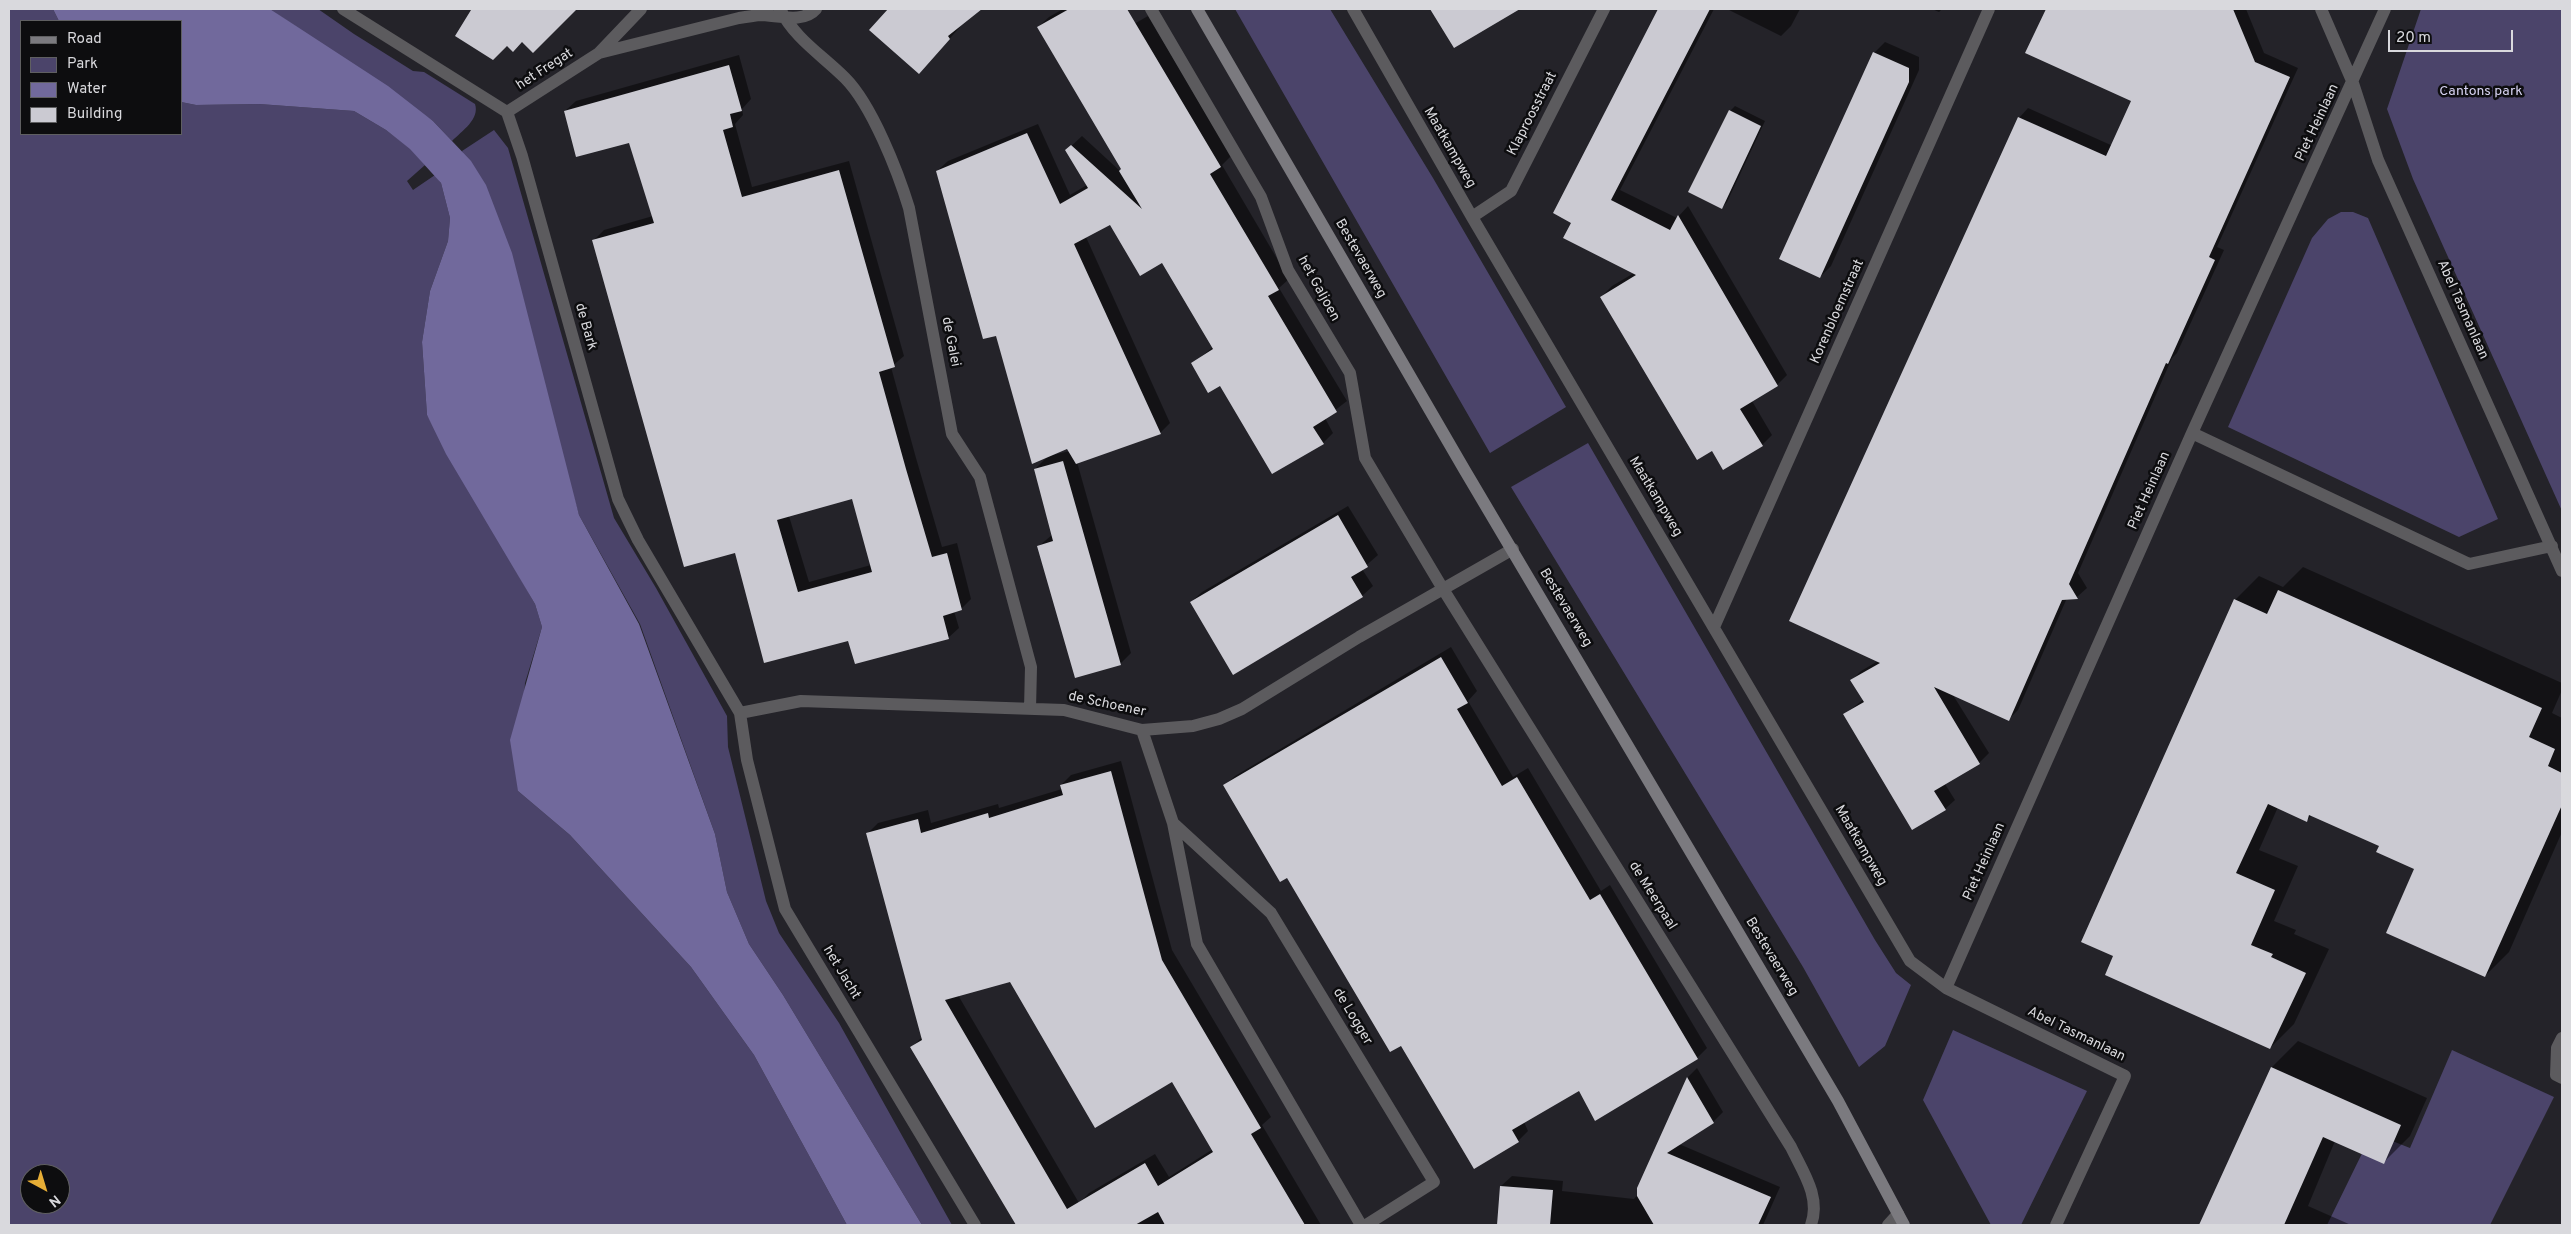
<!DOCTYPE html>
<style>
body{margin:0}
#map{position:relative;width:2571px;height:1234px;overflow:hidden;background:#242329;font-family:Overpass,sans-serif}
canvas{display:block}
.frame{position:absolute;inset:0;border:10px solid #d9d9dd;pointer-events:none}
.legend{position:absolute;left:20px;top:20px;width:162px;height:115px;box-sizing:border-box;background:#0d0d0f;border:1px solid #5f5f61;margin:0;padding:6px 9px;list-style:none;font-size:15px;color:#d9d9dd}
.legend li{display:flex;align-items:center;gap:10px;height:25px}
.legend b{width:25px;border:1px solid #5f5f61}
.north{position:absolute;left:20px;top:1164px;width:50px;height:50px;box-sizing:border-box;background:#0d0d0f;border:1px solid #5f5f61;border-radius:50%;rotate:141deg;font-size:14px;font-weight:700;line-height:20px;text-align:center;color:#d9d9dd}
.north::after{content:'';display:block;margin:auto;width:18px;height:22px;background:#e6ad36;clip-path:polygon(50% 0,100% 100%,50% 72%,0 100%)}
.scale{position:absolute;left:2388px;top:30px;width:125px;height:22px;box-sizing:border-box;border:2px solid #d9d9dd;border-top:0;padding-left:6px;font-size:15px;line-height:18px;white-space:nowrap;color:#d9d9dd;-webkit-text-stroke:4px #0d0d0f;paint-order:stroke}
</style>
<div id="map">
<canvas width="2571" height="1234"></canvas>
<div class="frame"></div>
<ul class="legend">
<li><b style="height:6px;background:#7b7a7f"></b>Road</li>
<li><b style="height:14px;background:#4b446a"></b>Park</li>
<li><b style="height:14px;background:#71699c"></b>Water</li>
<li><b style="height:14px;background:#cbcad2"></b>Building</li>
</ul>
<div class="north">N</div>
<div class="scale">20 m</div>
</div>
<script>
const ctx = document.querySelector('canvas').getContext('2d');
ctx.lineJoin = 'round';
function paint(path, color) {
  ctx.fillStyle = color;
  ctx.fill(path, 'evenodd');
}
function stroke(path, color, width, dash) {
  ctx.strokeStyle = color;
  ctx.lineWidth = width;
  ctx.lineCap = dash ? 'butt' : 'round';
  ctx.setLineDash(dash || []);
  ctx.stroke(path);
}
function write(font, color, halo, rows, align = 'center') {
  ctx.font = font + ' Overpass,sans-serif';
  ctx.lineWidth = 5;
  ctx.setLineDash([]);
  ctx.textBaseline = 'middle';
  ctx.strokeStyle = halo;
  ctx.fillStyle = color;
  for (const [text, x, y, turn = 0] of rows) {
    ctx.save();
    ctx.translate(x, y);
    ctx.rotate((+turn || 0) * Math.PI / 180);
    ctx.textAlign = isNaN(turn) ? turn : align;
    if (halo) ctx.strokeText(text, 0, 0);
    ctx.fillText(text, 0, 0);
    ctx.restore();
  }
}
const green = new Path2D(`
 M9 9H53L59 21H21V134H181V102L196 105 259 104 354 111 386 130 411 149 425 165 407 181 413 190 435 175 441 183 450 218 448 241 430 291 422 342 427 415 535 604 542 627 525 683 518 791 570 835 691 967 754 1055 847 1225H9ZM30 1174H60V1204H30Z
 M270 9H318L354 34 413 71 424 72 475 104C480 119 462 131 452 141L433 121Z
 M1235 9H1330L1433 178 1566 407 1490 453Z
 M2421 9H2562V511L2413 179 2387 109Z
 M494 130 508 148 614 518 656 588 727 716 728 747 766 901 779 933 839 1023 952 1225H922L783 995 749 944 727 892 715 834 640 624 579 515 561 454 462 151Z
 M2341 212H2353L2368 218 2498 519 2459 537 2228 427 2312 238 2328 219Z
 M1588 443 1875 940 1896 973 1911 985 1885 1046 1859 1067 1803 967 1511 487Z
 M1953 1030 2087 1091 2021 1225H1991L1923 1100Z
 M2452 1050 2554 1097 2490 1225H2327L2372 1133 2410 1148Z`);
const water = new Path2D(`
 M53 9H270L388 86 433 121 471 161 486 185 512 253 579 515 639 624 715 834 727 892 749 944 783 995 922 1225H847L754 1055 691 967 570 835 518 791 510 740 542 627 535 604 446 454 427 415 422 342 430 291 448 241 450 218 441 183 410 149 386 130 354 111 259 104 196 105 181 102V21H59Z`);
const shadow = new Path2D(`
 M474 9H575L533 51 522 41 472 11Z
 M890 9H980L959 26 960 27 929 62 871 30Z
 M1063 9H1125L1134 24 1148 16 1231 156 1222 165 1289 279 1279 288 1347 401 1325 418 1333 433 1323 443 1220 384 1192 364 1213 347 1163 262 1110 224 1086 237 1170 423 1160 433 1077 462 1131 653 1120 664 1039 546 1053 534 1035 469 1048 456 1070 451 996 334 937 171 948 161 1038 124 1070 195 1087 185 1067 150 1082 136 1120 171 1122 169 1038 27 1049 17Z
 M1432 9H1517L1454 46Z
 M1660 9H1714L1620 190 1677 218 1688 206 1787 375 1777 385 1752 401 1772 435 1762 445 1712 450 1601 297 1612 286 1634 273 1573 222 1554 213Z
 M1727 9H1800L1791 26 1781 36Z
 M1932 9H1942L1939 12Z
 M2047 9H2246L2264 53 2298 68 2217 247 2224 250 2177 353 2172 358 2078 573 2087 588 2077 597 2067 598 2018 710 2009 719 1953 695 1989 753 1979 763 1945 784 1955 800 1945 809 1845 714 1864 699 1852 680 1861 671 1878 661 2019 118 2028 108 2113 146 2133 100 2027 52Z
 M1885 42 1919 57V70L1831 266 1820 277 1874 53Z
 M739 55 751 99 742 109 743 115 735 124 752 187 849 161 904 356 891 367 916 458 942 547 957 543 971 599 961 609 954 611 959 628 948 638 849 639 736 552 593 241 604 230 653 216 630 141 565 111 576 101ZM852 497 871 565 809 582 789 516Z
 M1735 106 1765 121 1727 202 1722 208 1730 111Z
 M1348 506 1378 555 1362 569 1373 586 1362 596 1191 602 1202 592Z
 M2303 567 2562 683V690L2552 713 2562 718V832L2509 952 2485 976 2416 869 2380 846 2312 815 2306 821 2278 807 2259 850 2298 866 2274 921 2296 930 2294 934 2329 949 2294 1024 2270 1048 2107 975 2235 600 2259 576 2283 587Z
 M1451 647 1477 691 1468 701 1513 777 1528 768 1601 891 1610 885 1707 1048 1697 1058 1579 1089 1524 1122 1528 1131 1518 1141 1474 1167 1401 1044 1224 786 1235 776Z
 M1121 761 1172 950 1271 1117 1262 1125 1321 1225H1017L912 1047 922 1037 868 833 878 823 928 810 931 823 998 804 999 808 1062 789 1061 785 1071 775ZM1010 981 1173 1080 1213 1149 1169 1177 1155 1154 1089 1193 1079 1203 958 995Z
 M2298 1041 2427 1098 2410 1136 2384 1162 2335 1141 2308 1206 2351 1225H2201L2272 1067Z
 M1697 1068 1723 1112 1713 1122 1679 1144 1780 1187 1763 1225H1498L1501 1186 1512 1176 1563 1181 1562 1191 1634 1199 1639 1193V1188L1688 1077Z`);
const building = new Path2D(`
 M888 9H982L948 36 950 39 919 74 869 30Z
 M1069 9H1127L1221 167 1210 174 1279 290 1268 296 1337 412 1313 427 1324 444 1272 474 1220 386 1208 393 1191 363 1213 349 1162 263 1140 276 1110 225 1074 244 1161 434 1076 464 1067 449 1032 464 996 336 983 339 936 171 1027 133 1060 204 1088 188 1065 150 1071 145 1142 209 1119 171 1121 169 1037 27Z
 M1430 9H1520L1454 48Z
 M1658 9H1710L1611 200 1670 230 1678 215 1778 386 1740 409 1763 446 1723 470 1712 451 1697 460 1600 297 1636 275 1563 238 1571 223 1553 213Z
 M2046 9H2233L2255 62 2290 77 2209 257 2215 260 2168 364 2166 363 2069 584 2078 599 2062 600 2009 721 1934 687 1980 764 1934 791 1946 810 1912 830 1843 714 1864 702 1850 680 1880 663 1789 621 2018 117 2106 156 2131 101 2025 53Z
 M471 10H576L533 53 522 42 513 52 507 46 493 60 455 36Z
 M1873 52 1909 68V82L1820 278 1779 259Z
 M729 65 742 111 730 114 733 127 723 130 742 197 839 170 895 367 879 372 906 469 932 557 947 553 962 610 943 616 949 639 855 664 848 641 764 663 735 553 684 567 592 240 654 223 629 143 576 157 564 111ZM852 499 872 572 798 592 777 520Z
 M1729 110 1761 126 1722 209 1688 192Z
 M1063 461 1121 665 1075 678 1037 546 1053 541 1034 469Z
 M1338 515 1368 567 1351 577 1363 597 1233 675 1190 602Z
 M2278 590 2542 708 2529 737 2555 749 2548 766 2562 773V805L2485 977 2386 933 2414 869 2376 852 2379 846 2309 815 2307 822 2268 804 2236 873 2275 890 2251 945 2273 954 2271 957 2306 973 2270 1049 2105 975 2113 956 2081 942 2234 599 2267 614Z
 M1441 657 1468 703 1457 709 1502 786 1517 777 1590 900 1600 894 1698 1059 1595 1121 1579 1091 1512 1130 1519 1142 1474 1169 1401 1046 1390 1052 1287 878 1280 882 1223 785Z
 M1111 771 1162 960 1261 1128 1251 1134 1305 1225H1165L1158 1212 1135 1225H1016L910 1047 922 1040 866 833 918 819 921 833 988 813 989 818 1063 795 1060 785ZM1010 982 1095 1128 1172 1082 1213 1152 1158 1186 1145 1163 1067 1209 945 1000Z
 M2271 1067 2401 1125 2384 1164 2323 1137 2284 1225H2199Z
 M1687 1077 1714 1123 1667 1153 1771 1197 1758 1225H1654L1637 1196V1188Z
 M1500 1186 1553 1190 1550 1225H1497Z`);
const street = new Path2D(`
 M343 9 507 112 522 156 618 499 638 540 740 713 747 760 785 909 975 1225
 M780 9C795 39 822 55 845 78 872 105 898 172 909 208L952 434 980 477 1031 667 1030 709
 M1151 9 1261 197 1288 270 1350 373 1365 458 1443 589 1791 1147C1803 1172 1821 1197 1811 1225
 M1353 9 1472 217 1910 961 1946 988 2125 1076 2056 1225
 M2321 9 2353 83 2378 160 2562 571
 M599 53 739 18C746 17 753 16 759 15 777 15 803 24 816 9
 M507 112 599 53 641 9
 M1472 217 1511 191 1604 9
 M2192 433 2469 564 2552 546
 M1714 627 1989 9
 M740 713 801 701 1064 710 1142 730 1193 726 1219 719 1242 709 1359 637 1513 549
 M1142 730 1173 823 1197 944 1361 1225
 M1173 823 1271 913 1434 1182 1366 1225
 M1946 988 2192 433 2385 9
 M2562 1038 2557 1048 2556 1075 2562 1078
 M1888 1225 1898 1214`);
const secondary = new Path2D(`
 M1197 9 1464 469 1838 1101 1904 1225`);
const streetNames = [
 ["het Fregat",545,70,-33],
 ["Klaproosstraat",1533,114,-63],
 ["Piet Heinlaan",2318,123,-65],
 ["Maatkampweg",1449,148,60],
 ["Bestevaerweg",1360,259,60],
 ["het Galjoen",1318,289,61],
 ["Abel Tasmanlaan",2462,310,66],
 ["Korenbloemstraat",1838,312,-66],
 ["de Bark",585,327,74],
 ["de Galei",950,342,79],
 ["Piet Heinlaan",2150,491,-66],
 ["Maatkampweg",1655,497,59],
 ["Bestevaerweg",1565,608,59],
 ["de Schoener",1107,705,12],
 ["Maatkampweg",1860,846,60],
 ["Piet Heinlaan",1985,862,-66],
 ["de Meerpaal",1652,896,58],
 ["Bestevaerweg",1771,957,59],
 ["het Jacht",841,973,59],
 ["de Logger",1352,1017,59],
 ["Abel Tasmanlaan",2076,1035,26]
];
const parkNames = [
 ["Cantons park",2481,92]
];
paint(green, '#4b446a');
paint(water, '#71699c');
paint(shadow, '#0007');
paint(building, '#cbcad2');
stroke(street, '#5c5b5e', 12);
stroke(secondary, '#7b7a7f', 12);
write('14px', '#d9d9dd', '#0d0d0f', streetNames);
write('14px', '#d7d3f2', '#0d0d0f', parkNames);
</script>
